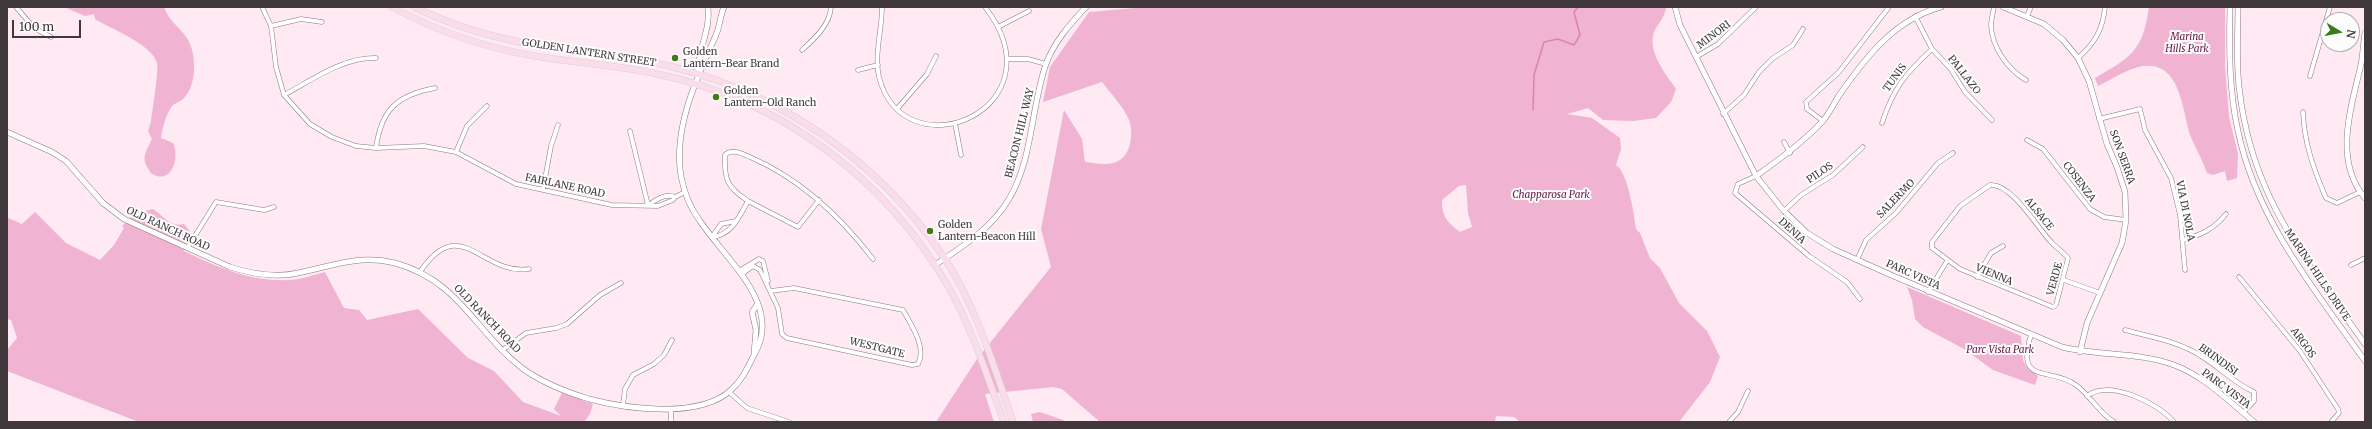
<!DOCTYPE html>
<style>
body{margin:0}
#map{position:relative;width:2372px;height:429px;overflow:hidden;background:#ffe9f3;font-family:Merriweather,serif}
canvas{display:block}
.frame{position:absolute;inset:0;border:8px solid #41383c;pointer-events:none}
.north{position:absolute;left:2320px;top:12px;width:40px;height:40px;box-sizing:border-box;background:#fdfdfd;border:1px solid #b2aeb0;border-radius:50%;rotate:100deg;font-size:11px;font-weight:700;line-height:16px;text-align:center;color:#41383c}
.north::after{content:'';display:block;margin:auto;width:14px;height:18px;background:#3d7c19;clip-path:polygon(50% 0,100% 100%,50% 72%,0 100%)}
.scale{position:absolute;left:12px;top:20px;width:69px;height:18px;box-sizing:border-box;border:2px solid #41383c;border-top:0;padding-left:5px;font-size:12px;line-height:14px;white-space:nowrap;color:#41383c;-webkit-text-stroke:3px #fdfdfd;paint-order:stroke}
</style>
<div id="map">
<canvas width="2372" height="429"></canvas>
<div class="frame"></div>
<div class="north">N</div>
<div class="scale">100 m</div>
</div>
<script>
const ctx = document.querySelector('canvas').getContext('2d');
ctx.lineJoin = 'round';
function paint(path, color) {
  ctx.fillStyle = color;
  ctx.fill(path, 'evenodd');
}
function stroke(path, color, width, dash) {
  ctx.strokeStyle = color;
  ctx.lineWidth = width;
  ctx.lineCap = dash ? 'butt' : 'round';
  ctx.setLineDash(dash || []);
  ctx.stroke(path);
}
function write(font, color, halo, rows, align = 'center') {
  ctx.font = font + ' Merriweather,serif';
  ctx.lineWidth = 4;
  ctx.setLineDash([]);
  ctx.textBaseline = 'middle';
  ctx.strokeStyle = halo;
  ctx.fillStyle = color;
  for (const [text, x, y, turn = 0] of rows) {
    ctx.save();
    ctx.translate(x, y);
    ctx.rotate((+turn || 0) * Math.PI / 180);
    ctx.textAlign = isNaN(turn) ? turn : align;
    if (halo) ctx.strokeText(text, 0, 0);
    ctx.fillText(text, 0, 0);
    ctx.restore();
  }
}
const green = new Path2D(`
 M64 7H164C170 25 188 31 192 50 196 65 195 88 183 99 180 102 175 103 172 106 166 114 162 129 161 138L173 143C181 161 169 186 151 173 140 158 145 154 152 139L148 131 151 122C152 111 159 71 157 63 152 44 111 29 95 19L94 14 85 16Z
 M1147 7H1666C1665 18 1658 23 1654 32 1647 52 1666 74 1676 89L1671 102 1656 118 1633 121 1603 120 1588 108 1567 114 1592 118 1620 138 1621 149 1616 165C1628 173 1634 214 1636 229L1640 233 1650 258 1660 268 1679 303 1707 331 1720 357 1710 382 1679 422H1520L1514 417 1496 416 1495 422H1100L1062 389 1053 387 985 394 994 422H936L977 359 1051 267 1041 229 1064 110 1082 139 1085 162C1094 163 1106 166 1116 162 1131 157 1134 133 1129 120 1124 107 1111 94 1102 82L1043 102 1050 67 1089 12ZM1466 185 1468 213 1472 227 1460 232C1448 223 1441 216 1442 200L1459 186Z
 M2149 7H2225V66L2229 117 2238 154 2237 178 2227 181 2225 171 2213 175 2207 173C2203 161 2196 149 2191 137 2182 113 2182 61 2143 66 2128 68 2111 80 2098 86L2095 78C2131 57 2143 51 2149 7Z
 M153 209C164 216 170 228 184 224L192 234 184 251C217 267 251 282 288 280 300 280 313 275 325 272L344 308 359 310 367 320 418 309 468 358 494 371 523 402 561 416 554 409 562 393 593 404 590 414 584 422H139L7 371V350L17 338 11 320 7 319 8 218 22 224 35 212 66 243 100 260 114 245 124 228 122 226 134 214Z
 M1907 287 2021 336 2023 360 2026 366 2038 376 2035 385 1993 370 1964 349 1923 327 1915 319 1912 300Z
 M1040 412 1063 420 1065 422H1033L1031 414Z`);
const stream = new Path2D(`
 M1533 110 1534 75 1544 42 1558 39 1574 45 1580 35 1574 12 1578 7`);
const minor = new Path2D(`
 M16 7 34 28 51 37
 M262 7 271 26 276 67 284 95 310 124 332 137 356 146 376 148 424 146 456 152 516 184 612 205 658 206 673 200 675 197 685 192
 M882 7C882 30 874 54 879 77 904 175 1064 109 985 7
 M1994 7C1993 13 1991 20 1991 26 1992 47 2008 70 2026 80
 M1915 16 1932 49 1950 68 1965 92 1992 120
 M2027 16 2031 7
 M271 26 301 19 322 22
 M998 27 1029 11
 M802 50C814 39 830 25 831 7
 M1696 57 1718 44 1756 7
 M2078 58C2095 43 2103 29 2105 7
 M1008 59H1028L1046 64
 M858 70 878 65
 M2310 76 2330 7
 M284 95C312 80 343 57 376 58
 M897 109 927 74 936 56
 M2303 112C2304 143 2314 170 2326 198L2337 203 2360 192
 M1723 114 1744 95 1759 72 1772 59 1793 45 1803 29
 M2099 119 2140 109 2145 130 2171 178 2180 215 2185 270
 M1823 121 1807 109 1806 102 1839 72 1889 7
 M955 123 961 155
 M1882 123C1893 89 1905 74 1932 49
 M630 131 648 205
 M2027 140 2043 149 2090 209 2104 217 2126 220
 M1784 142 1790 153
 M376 148C381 110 397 95 435 88
 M456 152 467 126 487 106
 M1756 176 1738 184 1735 193 1809 256 1847 282 1860 299
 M1990 185C2012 183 2038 229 2052 243 2057 248 2063 252 2068 258L2056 305 2053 307 1960 269 1932 248V242L1960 206Z
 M543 190 551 146 558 125
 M748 201 798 227 819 200
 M649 205C655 200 666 193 675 197
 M1784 211 1801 195 1833 175 1863 147
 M712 237C732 235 739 217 748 201 727 187 724 180 725 155 731 148 743 154 750 157 801 179 840 216 873 259
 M712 237 721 224 736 221
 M2183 240C2201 235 2214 229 2226 214
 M188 247 216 202 264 210 274 207
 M1857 260 1866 240 1896 213 1938 163 1953 153
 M2351 265 2365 258
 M739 271 759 259 763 261 768 281
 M420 272C461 211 481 276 529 269
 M742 274 753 266 760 270 778 308 782 334 787 338 912 365 918 364C927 347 911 325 903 310L794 288 771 291
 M1977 277 1991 253 2003 246
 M2239 277 2300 351 2338 409 2339 413 2331 422
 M2064 280 2100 293
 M1928 292 1947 261
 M2125 330C2151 337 2178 341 2201 356 2221 368 2232 382 2254 392V401L2243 413
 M2031 335C2015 386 2050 366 2076 385 2090 395 2099 413 2114 422
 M504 349 526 333 556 328 567 324 600 295 621 283
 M729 392 747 408 789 422
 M2087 396C2110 379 2158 403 2174 422
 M623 405 625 389 633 375 654 364 664 355 672 340
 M671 422V409
 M1729 422 1738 412 1748 391`);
const tertiary = new Path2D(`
 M1675 7 1680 25 1756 176 1784 211 1807 233 1833 249 1891 275 2062 347C2098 356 2139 352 2174 365 2204 376 2230 402 2254 422
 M2003 7 2044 24 2063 40 2078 58 2089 81 2107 144 2117 167 2125 192 2126 220 2122 243 2087 323 2080 352
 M2230 7C2229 48 2229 91 2238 131 2256 219 2315 290 2365 361
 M2238 7C2238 33 2236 60 2239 86 2250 195 2305 259 2365 344
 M2365 33C2363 45 2363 58 2360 69 2350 110 2334 162 2365 198
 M698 74C697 51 711 30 708 7
 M7 132 52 152 66 161 103 203 124 219 230 267C252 274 276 278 298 273 333 266 358 254 395 263 460 281 474 331 522 368 541 382 566 392 589 399 627 409 700 419 731 390 743 379 748 367 755 353 783 304 724 258 700 221 690 208 684 192 681 176 673 127 697 78 716 35 720 26 720 16 724 7
 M1756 176C1779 160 1802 143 1822 122 1829 114 1834 103 1840 94 1866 57 1895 19 1941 7
 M935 265C962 247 992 228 1009 199 1033 159 1031 107 1046 64 1054 42 1070 24 1086 7
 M754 354 756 330 752 312 757 305`);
const primary = new Path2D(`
 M392 7C437 31 485 48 535 56 575 63 617 65 657 74 780 99 885 178 948 286 972 328 987 376 1004 422
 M414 7C451 25 490 37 530 44 570 52 611 54 651 62 771 86 877 157 945 259 977 308 994 367 1013 422`);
const markers = [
 [675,58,4,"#3d7c19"],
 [716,97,4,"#3d7c19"],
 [930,231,4,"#3d7c19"]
];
const streetNames = [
 ["MINORI",1714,35,-37],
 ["GOLDEN LANTERN STREET",589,53,9],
 ["PALLAZO",1964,75,52],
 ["TUNIS",1895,78,-54],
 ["BEACON HILL WAY",1020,133,-76],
 ["SON SERRA",2122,157,70],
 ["PILOS",1820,173,-34],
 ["COSENZA",2079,182,53],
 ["FAIRLANE ROAD",565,186,12],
 ["SALERMO",1896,199,-46],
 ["VIA DI NOLA",2185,211,79],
 ["ALSACE",2039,214,51],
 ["OLD RANCH ROAD",168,229,25],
 ["DENIA",1792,231,42],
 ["PARC VISTA",1913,275,24],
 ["VIENNA",1994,275,23],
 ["MARINA HILLS DRIVE",2317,275,56],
 ["VERDE",2055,279,-75],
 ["OLD RANCH ROAD",487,319,46],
 ["ARGOS",2303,343,54],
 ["WESTGATE",877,348,14],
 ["BRINDISI",2218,360,36],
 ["PARC VISTA",2226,389,37]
];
const parkNames = [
 ["Marina",2187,37],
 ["Hills Park",2187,49],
 ["Chapparosa Park",1551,195],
 ["Parc Vista Park",2000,350]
];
const poiNames = [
 ["Golden",683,52],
 ["Lantern-Bear Brand",683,64],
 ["Golden",724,91],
 ["Lantern-Old Ranch",724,103],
 ["Golden",938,225],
 ["Lantern-Beacon Hill",938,237]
];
paint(green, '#f0b3d1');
stroke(stream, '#de82b2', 1.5);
stroke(minor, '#8b7881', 5);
stroke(tertiary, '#8b7881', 6);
stroke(primary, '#d5d3d4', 7);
stroke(minor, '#fff', 4);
stroke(tertiary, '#fff', 5);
stroke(primary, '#fadcea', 6);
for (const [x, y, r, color] of markers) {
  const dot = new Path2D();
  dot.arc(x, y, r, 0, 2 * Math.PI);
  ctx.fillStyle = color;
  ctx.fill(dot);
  stroke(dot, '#fdfdfd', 1.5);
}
write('10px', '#41383c', '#fdfdfd', streetNames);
write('italic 10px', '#671647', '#fdfdfd', parkNames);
write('10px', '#41383c', '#fdfdfd', poiNames, 'left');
</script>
